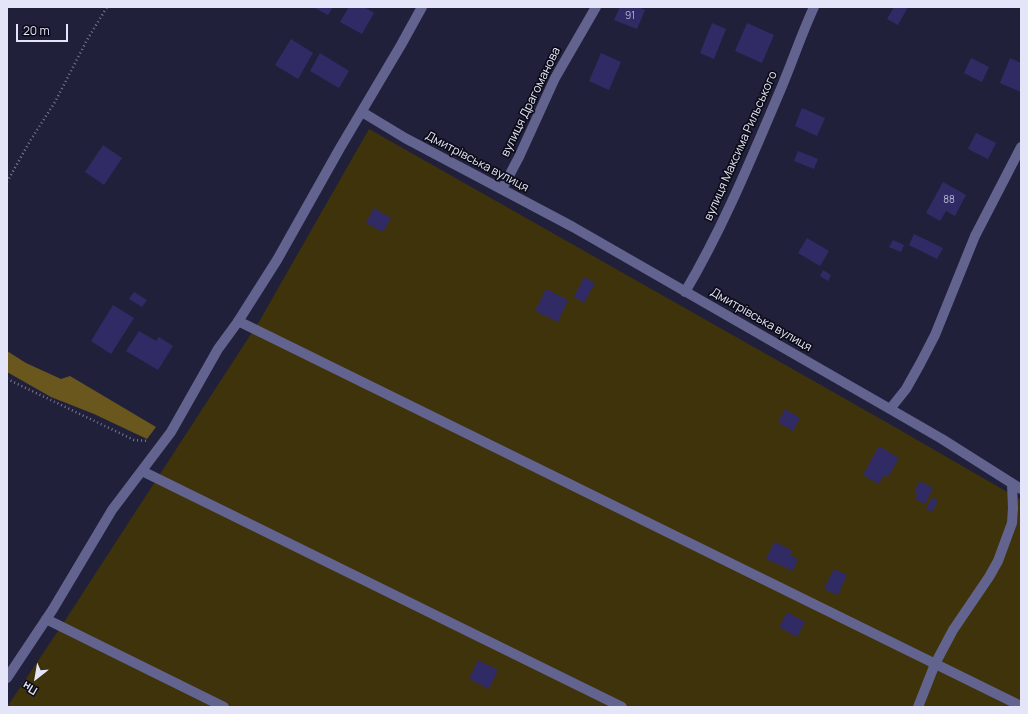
<!DOCTYPE html>
<meta charset="utf-8">
<style>
body{margin:0}
#map{position:relative;width:1028px;height:714px;overflow:hidden;background:#21203b;font-family:Manrope,sans-serif}
canvas{display:block}
.frame{position:absolute;inset:0;border:8px solid #e4e5f8;pointer-events:none}
.north{position:absolute;left:16px;top:658px;width:40px;height:40px;-webkit-text-stroke:3px #0c0c18;paint-order:stroke;rotate:211deg;font-size:11px;font-weight:700;line-height:16px;text-align:center;color:#e4e5f8}
.north::after{content:'';display:block;margin:auto;width:14px;height:18px;background:#e4e5f8;clip-path:polygon(50% 0,100% 100%,50% 72%,0 100%)}
.scale{position:absolute;left:16px;top:24px;width:52px;height:18px;box-sizing:border-box;border:2px solid #e4e5f8;border-top:0;padding-left:5px;font-size:12px;line-height:14px;white-space:nowrap;color:#e4e5f8;-webkit-text-stroke:3px #0c0c18;paint-order:stroke}
</style>
<div id="map">
<canvas width="1028" height="714"></canvas>
<div class="frame"></div>
<div class="north">Пн</div>
<div class="scale">20 m</div>
</div>
<script>
const ctx = document.querySelector('canvas').getContext('2d');
ctx.lineJoin = 'round';
function paint(path, color) {
  ctx.fillStyle = color;
  ctx.fill(path, 'evenodd');
}
function stroke(path, color, width, dash) {
  ctx.strokeStyle = color;
  ctx.lineWidth = width;
  ctx.lineCap = dash ? 'butt' : 'round';
  ctx.setLineDash(dash || []);
  ctx.stroke(path);
}
function write(font, color, halo, rows, align = 'center') {
  ctx.font = font + ' Manrope,sans-serif';
  ctx.lineWidth = 3.5;
  ctx.setLineDash([]);
  ctx.textBaseline = 'middle';
  ctx.strokeStyle = halo;
  ctx.fillStyle = color;
  for (const [text, x, y, turn = 0] of rows) {
    ctx.save();
    ctx.translate(x, y);
    ctx.rotate((+turn || 0) * Math.PI / 180);
    ctx.textAlign = isNaN(turn) ? turn : align;
    if (halo) ctx.strokeText(text, 0, 0);
    ctx.fillText(text, 0, 0);
    ctx.restore();
  }
}
const green = new Path2D(`
 M369 129 886 422 1021 500V707H7L66 619 260 320Z`);
const forest = new Path2D(`
 M7 351 26 363 61 379 70 376 156 427 147 439 94 414 51 397 7 372Z`);
const building = new Path2D(`
 M313 7H333L328 15Z
 M349 7H364L374 13 362 34 340 22Z
 M620 7H638L645 10 637 29 614 20Z
 M894 7H908L898 25 887 19Z
 M712 23 726 29 714 59 700 53Z
 M747 23 774 35 762 63 735 51Z
 M291 39 313 53 298 79 275 65Z
 M320 53 349 71 339 88 310 71Z
 M601 53 621 62 609 90 589 81Z
 M971 58 989 67 982 82 964 73Z
 M1010 58 1021 63V92L1000 83Z
 M802 108 825 118 817 136 795 126Z
 M976 133 996 143 988 159 968 149Z
 M103 145 122 158 104 185 85 172Z
 M798 151 818 159 814 169 794 161Z
 M943 182 966 195 955 216 946 211 940 221 926 213Z
 M374 208 391 218 383 232 366 223Z
 M914 234 943 248 937 259 909 245Z
 M807 238 829 251 820 266 798 253Z
 M893 240 904 245 901 252 889 247Z
 M823 270 831 275 828 281 820 276Z
 M584 277 595 283 584 303 574 297Z
 M546 289 568 300 558 322 535 311Z
 M134 292 147 300 142 307 129 299Z
 M113 305 134 318 111 354 91 341Z
 M139 331 156 341 159 337 173 346 158 370 126 351Z
 M785 409 800 418 793 431 778 422Z
 M879 446 899 458 888 477 884 475 879 484 863 475Z
 M920 481 933 488 925 504 915 499 918 494 914 492Z
 M932 497 938 501 932 512 926 509Z
 M774 542 792 550 790 555 798 559 793 571 766 559Z
 M834 569 847 575 838 595 824 589Z
 M787 612 805 622 797 637 779 627Z
 M478 660 498 670 489 689 469 679Z`);
const path = new Path2D(`
 M7 182 30 141 55 102 87 40 107 7
 M7 379 134 440 148 441`);
const minor = new Path2D(`
 M362 112 405 138 573 227 890 409 906 389 920 364 935 335 975 236 1021 147
 M502 189 519 157 555 78 596 7
 M685 292C723 228 751 159 780 91 792 63 801 35 814 7
 M238 321 1021 706
 M890 409 942 439 1021 489
 M142 471 622 707
 M46 619 224 707
 M7 678 53 609 112 510 171 432 218 349 237 323 277 260 340 148 401 45 422 7
 M918 707 935 664 953 630 989 577 998 561 1012 523 1013 508 1012 484`);
const numberNames = [
 ["91",630,16],
 ["88",949,200]
];
const streetNames = [
 ["вулиця Драгоманова",531,102,-64],
 ["вулиця Максима Рильського",741,146,-66],
 ["Дмитрівська вулиця",477,162,28],
 ["Дмитрівська вулиця",761,320,30]
];
paint(green, '#3f330b');
paint(forest, '#69571d');
paint(building, '#302b65');
stroke(path, '#797990', 2.5, [1, 3]);
stroke(minor, '#636390', 10);
write('10px', '#b7b6d3', null, numberNames);
write('12px', '#e4e5f8', '#0c0c18', streetNames);
</script>
